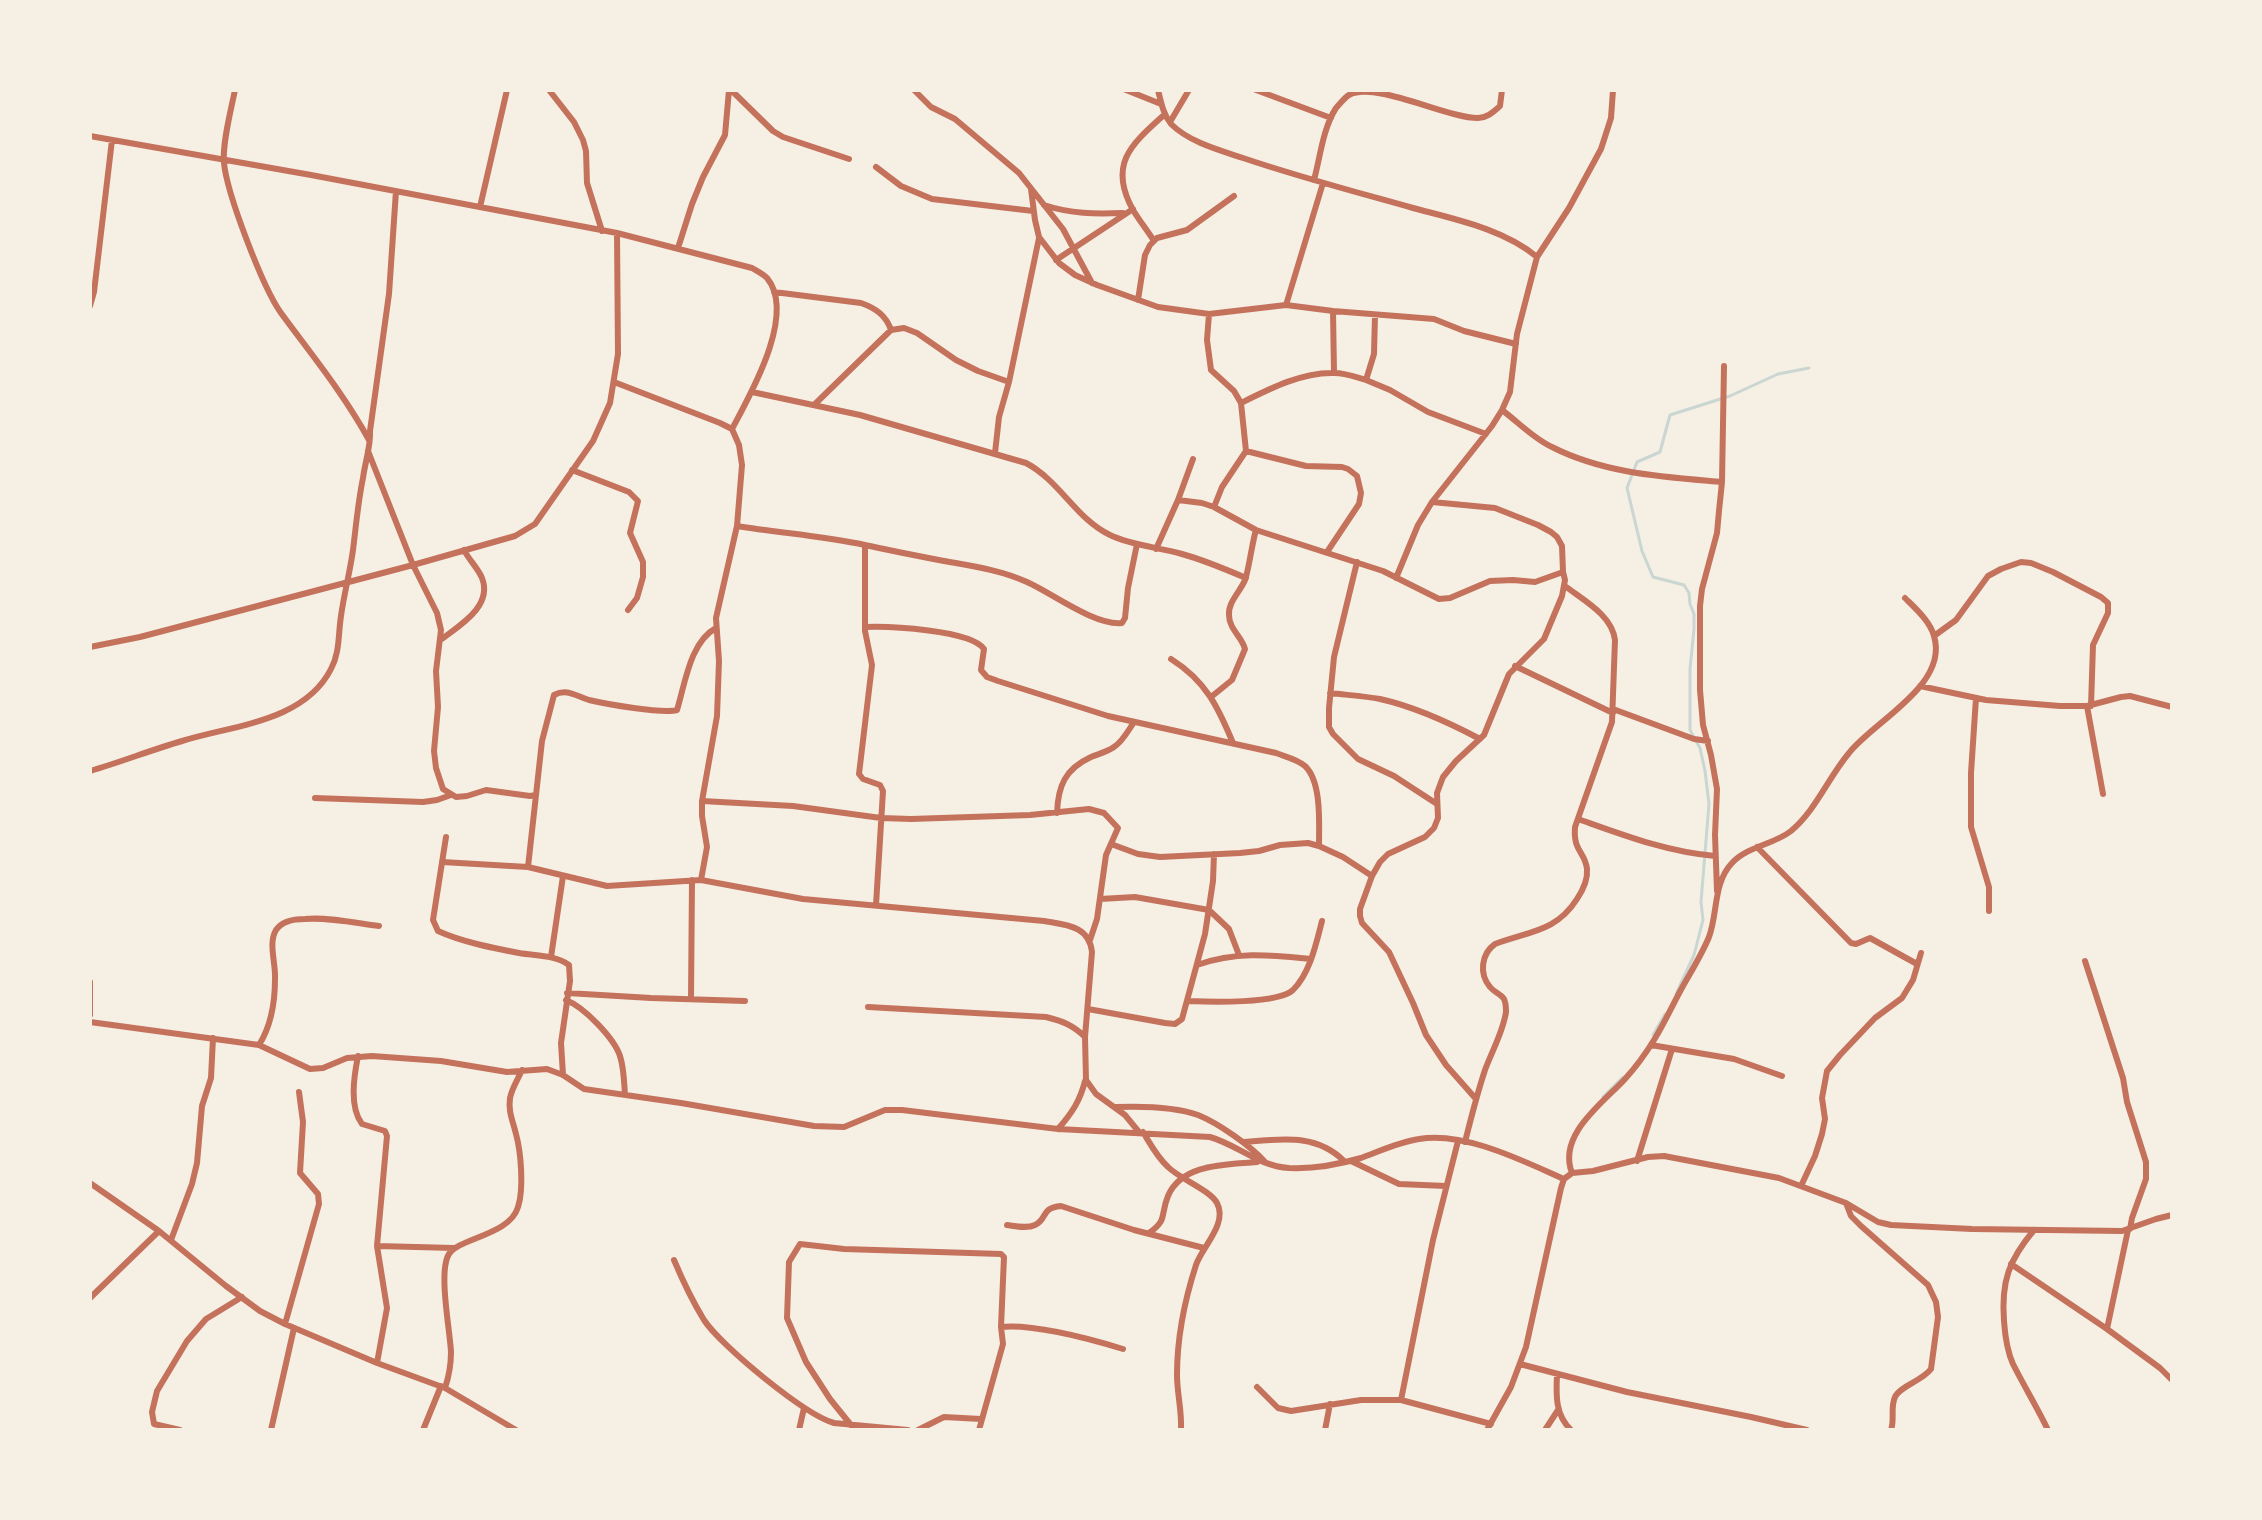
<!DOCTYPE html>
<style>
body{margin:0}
#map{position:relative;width:2262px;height:1520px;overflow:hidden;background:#f6efe4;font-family:"Varela Round",sans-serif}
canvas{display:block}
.frame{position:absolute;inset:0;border:92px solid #f6efe4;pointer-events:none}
</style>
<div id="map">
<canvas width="2262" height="1520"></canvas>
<div class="frame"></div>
</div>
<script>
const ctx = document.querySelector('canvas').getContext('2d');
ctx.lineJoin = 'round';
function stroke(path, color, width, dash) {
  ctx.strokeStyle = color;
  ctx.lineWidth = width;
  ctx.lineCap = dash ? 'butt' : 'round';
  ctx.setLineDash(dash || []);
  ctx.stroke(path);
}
const stream = new Path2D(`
 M90 168V174
 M1676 994 1694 955 1703 920 1701 902 1709 804 1705 771 1700 748 1690 730V669L1694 629V614L1690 604 1689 593 1684 585 1653 577 1642 551 1627 488 1637 462 1660 452 1670 415 1730 396 1778 374 1809 368
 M1653 1035 1665 1014
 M1603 1097 1623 1077`);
const minor = new Path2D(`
 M235 90C231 110 222 144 224 163 227 194 263 288 281 313 311 354 344 394 369 440
 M549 90 574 122 583 140 586 151 587 183 602 231
 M731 90 773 131 783 137 849 159
 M914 90 931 107 955 119 1019 173 1063 229 1092 283
 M1126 90 1161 104
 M1158 90C1161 102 1163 114 1171 124 1189 142 1219 150 1243 158 1299 177 1356 192 1413 208 1454 219 1504 229 1537 257
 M1256 90 1331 118
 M1170 122 1189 90
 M90 136 311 175 617 233 752 268C757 271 763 274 767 278 797 314 750 395 732 429
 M876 167 901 186 932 199 1033 211
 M1314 180C1320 158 1323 128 1336 108 1339 105 1345 97 1349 95 1376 81 1446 118 1478 118 1487 118 1493 112 1500 106L1502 90
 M1031 189 1035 220 1039 237 1059 263 1075 275 1097 285 1158 307 1209 314 1286 305 1333 311 1434 319 1464 331 1516 344
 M1044 205C1071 214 1095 214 1123 213
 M480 207 507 90
 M1154 241C1147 230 1139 220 1133 210 1107 163 1133 143 1165 114
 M678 248 692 204 703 177 725 135 729 90
 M1056 260 1133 209
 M774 292 861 303C875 308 886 315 891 330
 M1138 300 1145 255 1150 245 1157 238 1187 230 1234 196
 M1286 305 1323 183
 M90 306 94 292 112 140
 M1333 311 1334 373
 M1209 314 1207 340 1211 370 1234 391 1241 403 1246 451 1222 487 1214 507
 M1375 315 1374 354 1366 380 1390 390 1428 412 1486 434
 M614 382 720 423 732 429 739 445 742 465 737 526 716 618 719 661 717 716 702 801V816L707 847 701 880
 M752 392 860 415 1026 463C1060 481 1076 519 1110 535 1133 546 1158 547 1182 554 1204 560 1225 569 1246 578
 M1241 403C1269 389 1302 372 1334 373 1345 373 1356 377 1366 380
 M815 404 891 330 904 328 917 333 956 360 978 371 1009 382
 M1502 410C1518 422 1534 439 1552 447 1605 474 1665 477 1722 482
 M368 451 413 565 437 613 441 630 436 671 438 707 434 751 436 768 443 789 456 797 467 796 486 790 530 796 536 795
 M1246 451 1306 466 1342 467 1348 469 1357 476 1361 493 1359 504 1327 552
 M995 453 999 417 1009 382 1039 238
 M572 470 629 492 638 501 630 533 643 562V577L637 598 628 610
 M1178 500 1202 503 1214 507 1256 530 1383 571 1439 599 1450 598 1490 581 1513 580 1535 582 1563 572
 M1432 502 1495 508 1538 525 1551 532 1557 537 1562 546 1563 572 1565 580 1562 596 1544 639 1509 674 1484 735 1456 761 1443 777 1437 793 1438 818 1434 828 1425 837 1388 854 1380 862 1372 876 1360 909V916L1362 923 1389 952 1413 1003 1426 1035 1446 1065 1476 1099
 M737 526C780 533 823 536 865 545V631L872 665 859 774 863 779 880 785 883 791 876 905
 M865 545C892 551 918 556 944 561 972 566 1001 570 1027 582 1052 593 1095 626 1122 623L1125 618 1128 588 1137 544
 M1156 549 1178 500 1193 459
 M1357 562 1334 657 1329 708V727L1333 734 1358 759 1394 776 1437 804
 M1396 578 1418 525 1432 502 1492 426 1502 410 1510 392 1517 334 1537 257 1569 208 1601 149 1611 118 1613 90
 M865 627C888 626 971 630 984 649L981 670 987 677 998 681 1108 716 1276 753C1286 757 1297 759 1305 766 1322 782 1319 824 1319 846
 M1934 636 1956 620 1988 576 2001 569 2021 562 2031 563 2053 572 2101 597 2108 603V613L2093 645 2091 706
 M442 639C460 625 493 606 482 578 478 568 469 560 464 550
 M90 647 140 637 413 565 515 536 535 524 593 441 610 403 618 354 617 233
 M1171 659C1206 681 1218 707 1233 743
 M1515 666 1613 713
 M1920 686 1986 700 2060 706H2087L2121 697 2130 696 2172 707
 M1330 693C1346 695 1364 696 1380 699 1416 707 1448 722 1480 739
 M1211 697 1232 680 1245 649C1242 637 1229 629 1229 615 1228 602 1240 592 1245 580 1249 569 1252 543 1256 530
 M1976 698 1971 773V827L1989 887V911
 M2087 706 2103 794
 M1613 709 1694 739 1708 741
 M90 771C121 762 151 750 182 741 233 725 304 722 331 669 340 652 338 635 341 616 344 594 350 572 353 550 356 526 358 502 363 478 365 462 371 446 370 431L389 294 396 191
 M315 798 423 802 437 800 451 795
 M702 801 793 806 881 818 911 819 1030 815 1089 809 1104 813 1118 828 1106 855 1097 919 1090 940
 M1057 813C1058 786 1065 769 1091 757 1098 754 1107 752 1114 747 1123 741 1128 731 1134 722
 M1578 819C1623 835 1667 852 1715 856
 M446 837 433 920 438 931C462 942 493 948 519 953 536 956 555 955 569 965L570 981 561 1043 563 1075
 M1111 844 1138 854 1160 857 1240 853 1259 851 1280 845 1308 843 1319 846 1343 857 1372 876
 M1757 847 1851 943 1856 944 1870 938 1917 964
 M442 862 528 867 607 886 701 880 803 899 1044 921C1067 925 1089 926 1092 952L1085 1037 1086 1080 1096 1094 1125 1115 1139 1132
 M528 867 542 741 554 695C567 688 576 696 589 700 606 704 662 714 677 710 685 684 690 642 716 628
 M1717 891 1715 835 1717 789 1711 755 1703 725 1700 690V606L1702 589 1717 533 1719 511 1722 482 1724 366
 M1100 899 1135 897 1209 910 1229 929 1239 955
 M551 957 563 876
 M2085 961 2123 1078 2127 1102 2146 1162V1179L2132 1218 2130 1229
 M1197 965C1237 951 1270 955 1311 959
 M90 982V1015
 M567 993 651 998 745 1001
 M691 999 692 880
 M566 1000C584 1007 614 1038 620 1056 624 1068 624 1082 625 1095
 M1189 1001C1210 1002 1278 1004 1293 990 1310 973 1316 944 1322 921
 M868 1007 1046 1017C1062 1021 1073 1025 1085 1037
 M1088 1009 1165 1023 1175 1024 1182 1019 1205 934 1213 881 1214 854
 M90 1022 259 1045 310 1069 323 1068 347 1058 372 1056 441 1061 507 1072 547 1069 563 1075 584 1089 681 1103 814 1126 844 1127 885 1110H902L1058 1129 1210 1137C1238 1145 1258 1166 1289 1168 1313 1169 1337 1165 1361 1158 1380 1151 1399 1142 1419 1139 1464 1131 1523 1161 1564 1179
 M259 1045C271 1026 275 1001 275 979 276 964 268 943 276 930 282 921 295 919 305 919 329 917 355 923 379 926
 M1651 1045 1734 1059 1782 1076
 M358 1056C354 1076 349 1107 362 1124L385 1131 387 1136 377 1246 387 1308 377 1363
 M1116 1107C1142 1106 1173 1106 1198 1115 1218 1123 1251 1146 1265 1162
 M1058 1129C1072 1113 1080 1101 1085 1081
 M1143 1132C1151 1145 1157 1157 1168 1167 1180 1179 1210 1190 1217 1203 1228 1224 1202 1247 1196 1265 1185 1299 1177 1339 1177 1375 1177 1393 1182 1411 1181 1430
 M1244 1142C1281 1139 1317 1133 1345 1162
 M1465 1142C1471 1118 1477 1094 1485 1070 1492 1051 1503 1032 1506 1012 1506 1008 1506 1003 1504 999 1501 994 1494 992 1490 987 1479 974 1481 954 1495 944 1529 931 1556 932 1577 899 1583 890 1588 880 1587 869 1585 851 1573 852 1575 827L1612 722 1615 640C1612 615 1583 600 1565 586
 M1351 1161 1399 1184 1446 1186
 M1637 1161 1672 1049
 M1572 1173C1557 1135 1603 1103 1625 1079 1636 1067 1646 1053 1654 1040 1665 1022 1673 1004 1683 986 1692 970 1702 954 1709 937 1718 913 1713 883 1732 863 1748 846 1773 845 1791 831 1816 810 1828 778 1849 753 1874 721 1949 685 1934 636 1930 621 1915 608 1905 598
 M90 1183 159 1231 226 1286 260 1311 285 1324 377 1363 445 1388 516 1430
 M1801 1186 1815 1156 1822 1134 1825 1119 1822 1098 1827 1071 1840 1055 1875 1018 1902 998 1913 980 1921 953
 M1846 1203 1851 1216 1861 1226 1928 1285 1936 1302 1938 1317 1931 1369C1922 1381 1900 1386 1895 1397 1890 1408 1895 1419 1891 1430
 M1007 1225C1015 1226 1027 1229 1035 1225 1048 1219 1040 1208 1061 1206L1134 1230 1204 1248
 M2034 1230C2009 1260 2001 1281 2004 1321 2005 1335 2007 1351 2013 1364 2024 1386 2037 1407 2048 1430
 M1149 1233C1168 1220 1160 1215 1168 1196 1182 1163 1227 1165 1257 1162
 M171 1240 192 1184 197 1163 202 1106 211 1078 213 1038
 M377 1246 454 1248
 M674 1260C682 1279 693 1302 704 1320 721 1346 805 1415 834 1423L908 1430
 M2011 1264 2107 1329 2160 1368 2172 1380
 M90 1298 159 1231
 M285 1324 319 1204 318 1194 300 1173 303 1122 299 1092
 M2107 1329 2128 1230
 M1520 1364 1627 1392 1751 1417 1807 1430
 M1557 1374C1556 1395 1555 1415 1571 1430
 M1257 1387 1278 1408 1291 1411 1361 1400H1401L1491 1424
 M445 1388C449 1376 451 1365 451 1352 450 1330 438 1271 449 1254 459 1238 510 1235 518 1207 524 1189 521 1152 516 1134 513 1121 508 1112 510 1098 512 1088 518 1079 522 1070
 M1401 1400 1433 1240 1458 1141
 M180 1430 154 1424 152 1412 157 1391 187 1341 206 1319 242 1297
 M271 1430 294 1328
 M423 1430 441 1386
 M799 1430 804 1408
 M855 1430 830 1399 806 1362 787 1318 789 1262 800 1244 844 1249 1001 1254 1004 1257 1001 1327
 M918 1430 944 1417 981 1419
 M979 1430 1003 1344 1001 1327C1035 1324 1090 1339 1123 1349
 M1325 1430 1330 1404
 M1487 1430 1511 1387 1526 1347 1561 1188 1564 1179 1572 1173 1593 1171 1648 1157 1664 1156 1779 1178 1846 1203 1878 1222 1891 1225 1972 1229 2122 1231 2156 1219 2172 1215
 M1545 1430 1558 1410`);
stroke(stream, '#c9d6d2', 3);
stroke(minor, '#c5725c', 6);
</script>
